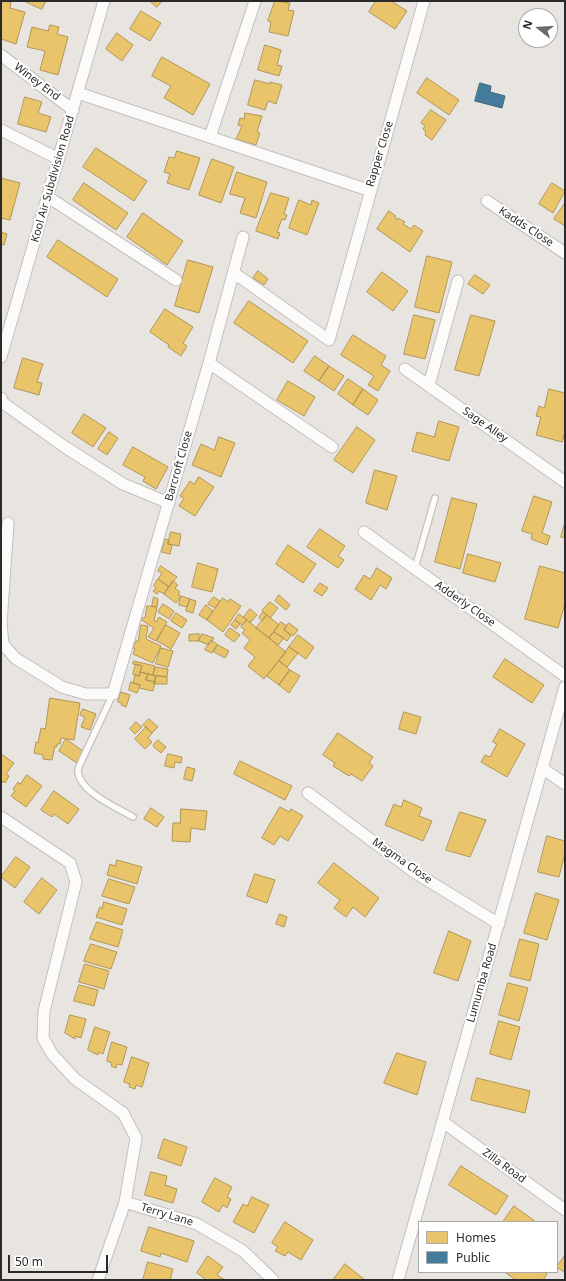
<!DOCTYPE html>
<style>
body{margin:0}
#map{position:relative;width:566px;height:1281px;overflow:hidden;background:#e8e4e0;font-family:"Noto Sans",sans-serif}
canvas{display:block}
.frame{position:absolute;inset:0;border:2px solid #2a2a2a;pointer-events:none}
.legend{position:absolute;left:418px;top:1221px;width:140px;height:52px;box-sizing:border-box;background:#fff;border:1px solid #aaa;margin:0;padding:5px 7px;list-style:none;font-size:12px;color:#2a2a2a}
.legend li{display:flex;align-items:center;gap:8px;height:20px}
.legend b{width:20px;border:1px solid #aaa}
.north{position:absolute;left:518px;top:8px;width:40px;height:40px;box-sizing:border-box;background:#fff;border:1px solid #aaa;border-radius:50%;rotate:287deg;font-size:11px;font-weight:700;line-height:16px;text-align:center;color:#2a2a2a}
.north::after{content:'';display:block;margin:auto;width:14px;height:18px;background:#6c6b6a;clip-path:polygon(50% 0,100% 100%,50% 72%,0 100%)}
.scale{position:absolute;left:8px;top:1255px;width:100px;height:18px;box-sizing:border-box;border:2px solid #2a2a2a;border-top:0;padding-left:5px;font-size:12px;line-height:14px;white-space:nowrap;color:#2a2a2a;-webkit-text-stroke:3px #fff;paint-order:stroke}
</style>
<div id="map">
<canvas width="566" height="1281"></canvas>
<div class="frame"></div>
<ul class="legend">
<li><b style="height:11px;background:#e9c46a"></b>Homes</li>
<li><b style="height:11px;background:#457b9d"></b>Public</li>
</ul>
<div class="north">N</div>
<div class="scale">50 m</div>
</div>
<script>
const ctx = document.querySelector('canvas').getContext('2d');
ctx.lineJoin = 'round';
function paint(path, color) {
  ctx.fillStyle = color;
  ctx.fill(path, 'evenodd');
}
function stroke(path, color, width, dash) {
  ctx.strokeStyle = color;
  ctx.lineWidth = width;
  ctx.lineCap = dash ? 'butt' : 'round';
  ctx.setLineDash(dash || []);
  ctx.stroke(path);
}
function write(font, color, halo, rows, align = 'center') {
  ctx.font = font + ' "Noto Sans",sans-serif';
  ctx.lineWidth = 4;
  ctx.setLineDash([]);
  ctx.textBaseline = 'middle';
  ctx.strokeStyle = halo;
  ctx.fillStyle = color;
  for (const [text, x, y, turn = 0] of rows) {
    ctx.save();
    ctx.translate(x, y);
    ctx.rotate((+turn || 0) * Math.PI / 180);
    ctx.textAlign = isNaN(turn) ? turn : align;
    if (halo) ctx.strokeText(text, 0, 0);
    ctx.fillText(text, 0, 0);
    ctx.restore();
  }
}
const homes = new Path2D(`
 M1 1 11 2 10 8 25 12 16 44 1 39Z
 M24 1H46L42 9Z
 M150 1H162L157 7Z
 M275 1 290 3 288 10 294 11 288 36 269 32 271 22 268 21Z
 M376 1H391L407 11 395 29 369 12Z
 M141 11 161 23 150 41 130 29Z
 M50 25 59 27 57 34 68 37 58 75 40 70 45 51 27 47 32 27 48 31Z
 M117 33 133 45 122 61 106 49Z
 M265 45 281 50 277 65 282 66 279 76 258 70Z
 M162 57 210 84 193 115 164 98 171 86 152 76Z
 M427 78 459 100 449 115 417 93Z
 M255 80 270 84V82L282 85 276 104 268 101 265 110 248 105Z
 M25 97 42 102 38 113 51 117 46 132 18 124Z
 M431 110 446 120 432 140 425 135 426 132 423 129 425 126 421 123Z
 M245 113 262 116 257 132 260 133 256 145 236 139 242 126 238 125 240 118 244 119Z
 M96 148 147 181 134 201 83 167Z
 M177 151 200 158 189 190 167 183 170 174 164 172 169 157 174 158Z
 M212 159 234 167 221 203 199 195Z
 M237 172 267 182 256 218 240 213 245 198 230 194Z
 M1 178 20 183 10 220 1 218Z
 M84 183 128 213 116 230 73 200Z
 M552 183 565 191 553 213 539 204Z
 M271 193 289 198 284 214 287 215 285 220 282 219 277 232 280 233 278 239 256 231Z
 M299 200 311 205 312 200 319 203 307 235 289 228Z
 M565 203V226L554 219Z
 M389 211 396 216 395 218 397 220 398 218 405 222 403 224 411 229 414 225 423 231 410 252 377 229Z
 M143 213 183 241 167 265 127 237Z
 M1 232 7 234 4 245 1 244Z
 M58 240 118 279 107 297 47 257Z
 M427 256 452 262 439 313 415 307Z
 M188 260 213 267 199 313 175 306Z
 M258 271 268 279 264 285 253 278Z
 M382 272 408 291 393 311 367 292Z
 M475 275 490 285 483 294 468 284Z
 M249 301 308 341 293 363 234 323Z
 M165 309 193 327 183 343 187 346 181 356 168 347 169 345 150 332Z
 M414 315 435 320 425 359 404 354Z
 M471 315 495 321 479 376 455 370Z
 M353 335 386 356 381 365 390 371 378 391 368 385 374 376 341 355Z
 M315 356 329 366 319 381 304 371Z
 M23 358 43 364 37 382 42 383 39 395 14 388Z
 M329 366 344 376 334 391 319 381Z
 M348 379 363 389 353 405 338 394Z
 M288 381 315 397 304 416 277 400Z
 M363 389 378 400 368 415 353 405Z
 M549 389 565 393V432L562 442 536 435 541 417 536 416 539 406 544 408Z
 M84 414 106 428 93 447 72 433Z
 M439 421 459 427 449 461 412 451 417 432 434 437Z
 M357 427 375 440 353 473 334 460Z
 M109 432 118 438 107 455 98 449Z
 M219 437 235 443 221 477 192 465 201 444 214 450Z
 M133 447 168 467 156 489 143 481 145 477 123 465Z
 M375 470 397 476 387 510 366 503Z
 M199 477 214 487 195 516 179 506 184 498 180 496 190 481 194 484Z
 M534 496 552 502 542 533 550 536 547 545 531 539 532 534 522 531Z
 M452 498 477 504 460 569 435 562Z
 M565 522V538L561 537Z
 M320 529 345 546 338 556 344 560 338 568 307 547Z
 M171 532 181 534 179 546 168 544Z
 M165 539 169 540 168 544 172 545 170 554 162 552Z
 M288 545 316 564 303 583 276 564Z
 M468 554 501 563 495 582 463 573Z
 M198 563 218 569 212 592 192 587Z
 M161 566 177 577 169 587 158 579 162 573 158 571Z
 M540 566 565 573V603L558 628 525 619Z
 M377 568 392 578 386 589 380 585 371 600 355 589 364 575 370 579Z
 M158 579 169 587 164 594 159 591 157 594 153 591 156 588 154 586Z
 M173 581 178 585 175 588 180 592 178 594 181 596 176 603 164 594Z
 M320 583 328 588 322 596 314 591Z
 M279 595 290 605 286 610 275 601Z
 M181 596 190 599 187 607 179 605Z
 M154 597 158 599 157 607 152 606Z
 M214 597 220 601 215 608 208 604Z
 M223 598 228 602 230 599 241 606 223 632 207 620Z
 M190 599 196 601 193 613 186 611Z
 M270 602 278 608 270 618 262 611Z
 M163 604 174 611 169 619 158 612Z
 M206 605 213 611 207 620 199 615Z
 M147 606 157 607 154 621 156 622 159 617 167 622 156 641 148 637 154 628 140 619 145 617Z
 M250 609 257 615 250 623 244 617Z
 M263 612 267 615 262 621 259 618Z
 M176 613 187 620 182 628 171 621Z
 M239 614 247 620 242 625 235 620Z
 M267 615 279 625 269 638 256 628Z
 M235 620 240 624 236 629 231 625Z
 M247 620 286 652 264 679 248 666 255 657 244 648 250 640 242 633 245 630 241 627Z
 M281 622 287 626 284 630 291 635 287 641 274 632Z
 M289 623 298 630 293 636 284 630Z
 M141 625 148 626 146 639 161 646 153 663 133 654 135 649 133 648 136 641H138Z
 M166 625 180 633 171 649 157 641Z
 M230 628 240 635 234 642 225 635Z
 M274 632 284 638 278 645 269 638Z
 M199 634V641H189V635Z
 M202 634 214 638 209 645 199 641Z
 M298 635 314 647 306 659 289 647Z
 M211 640 217 644 212 653 205 650Z
 M218 645 229 651 225 658 214 652Z
 M289 647 298 653 287 667 279 661Z
 M161 648 173 651 168 667 156 664Z
 M505 659 544 685 532 703 493 677Z
 M134 661 155 666 153 675 140 672 142 666 133 664Z
 M279 661 290 670 279 685 267 676Z
 M136 664 142 666 139 676 133 674Z
 M155 667 168 669 167 677 153 675Z
 M290 670 300 676 289 693 279 685Z
 M140 672 148 674 146 680 155 682 153 691 139 688 140 685 133 683 135 675 139 676Z
 M148 674 156 676 155 682 146 680Z
 M156 676 167 677V684H154Z
 M131 682 140 685 137 693 129 690Z
 M121 692 130 695 126 707 121 705 122 703 118 702Z
 M50 698 80 703 74 740 61 738 60 744H57V747L55 746 52 760 43 759V755L34 753 36 742 38 743 41 728 45 729Z
 M83 709 96 714 90 730 81 727 85 717 80 715Z
 M404 712 421 717 416 734 399 729Z
 M149 719 158 727 152 733 143 725Z
 M136 722 142 727 135 734 130 729Z
 M146 727 152 733 148 738 152 742 145 749 135 739Z
 M500 729 525 744 507 777 481 762 485 755 490 757 497 744 493 742Z
 M338 733 373 757 369 763 373 766 362 781 351 774 349 776 333 766 335 763 323 755Z
 M66 739 84 752 77 763 59 751Z
 M158 740 166 747 161 753 153 746Z
 M1 754 14 763 6 774 9 776 5 783 3 781 1 784Z
 M168 754 182 757 181 763 175 762 174 768 165 766Z
 M240 761 292 786 285 800 234 774Z
 M187 767 195 769 192 781 184 779Z
 M27 775 42 786 26 807 11 796 15 791 13 789 18 782 20 784Z
 M54 791 79 809 68 824 54 814 52 817 41 810Z
 M404 800 422 808 419 816 432 821 423 841 385 825 394 804 401 807Z
 M280 807 289 812 291 809 303 816 288 841 280 836 274 845 262 838Z
 M151 808 164 817 157 827 144 819Z
 M181 809 207 811 205 830 191 828 190 842 172 841 173 823H180Z
 M460 812 486 820 470 857 446 850Z
 M547 836 565 841V853L559 877 538 872Z
 M16 857 30 867 15 888 1 877Z
 M117 860 142 867 137 884 107 875 110 864 115 866Z
 M334 863 379 898 365 917 353 907 346 917 334 908 340 900 318 883Z
 M255 874 275 880 267 903 247 896Z
 M42 878 57 890 39 914 24 902Z
 M109 879 135 887 129 904 102 896Z
 M536 893 559 900 547 940 524 933Z
 M104 902 127 909 122 925 96 917 100 907 102 908Z
 M280 914 287 917 284 927 276 924Z
 M97 922 123 930 118 947 90 939Z
 M449 931 471 941 458 981 434 973Z
 M520 939 539 944 530 981 510 976Z
 M91 944 117 952 111 969 84 961Z
 M85 964 109 971 104 989 79 982Z
 M508 983 528 988 519 1021 499 1015Z
 M79 985 98 990 94 1006 74 1001Z
 M70 1015 86 1019 81 1038 75 1036V1039L65 1033Z
 M499 1021 520 1027 511 1060 490 1054Z
 M95 1027 110 1032 103 1054 98 1052V1055L88 1050Z
 M112 1042 127 1047 122 1065 117 1064 116 1068 111 1066 112 1063 107 1061Z
 M397 1053 426 1062 417 1095 384 1083Z
 M132 1057 149 1063 142 1087 136 1085 135 1089 129 1087 130 1084 124 1082Z
 M477 1078 530 1091 525 1113 471 1100Z
 M164 1139 187 1147 181 1166 158 1158Z
 M461 1166 508 1196 496 1215 449 1185Z
 M151 1172 167 1176 165 1185 177 1189 173 1203 145 1195Z
 M215 1178 232 1187 227 1197 231 1199 227 1208 223 1205 219 1212 202 1202Z
 M252 1197 269 1205 254 1233 233 1222 243 1204 247 1206Z
 M514 1206 536 1222H503Z
 M285 1222 313 1240 301 1260 288 1252 285 1256 275 1251 278 1247 272 1243Z
 M149 1227 194 1241 187 1262 161 1253 160 1257 141 1251Z
 M565 1255V1273L557 1267Z
 M208 1256 223 1267 217 1275 225 1280H207L197 1273Z
 M148 1262 173 1269 170 1280H143Z
 M345 1264 365 1280H333Z
 M505 1272H544L547 1274 543 1280H516Z`);
const public = new Path2D(`
 M480 83 491 86 490 92 505 96 502 108 475 101Z`);
const lane = new Path2D(`
 M415 568 435 498
 M113 694 81 762C80 764 78 768 78 771 79 792 118 808 133 817`);
const street = new Path2D(`
 M1 55 73 110
 M78 93 371 191
 M1 130 59 159
 M210 137 255 1
 M48 197 176 280
 M487 201 565 253
 M234 273 329 340 424 1
 M1 357 104 1
 M209 363 332 447
 M405 369 565 482
 M429 385 458 281
 M1 398 3 403 65 447 123 484 169 503
 M364 532 565 676
 M1 624 3 644 15 658 62 687 86 694H113L209 363 243 237
 M1 624 8 523
 M542 768 565 784
 M308 793 414 872 499 924
 M1 817 70 863 76 882 44 1011 43 1038 52 1054 75 1079 123 1113 136 1138 125 1202 98 1280
 M443 1122 565 1210
 M125 1202 197 1224 243 1251 273 1280
 M398 1280 565 687`);
const streetNames = [
 ["Winey End",37,82,37],
 ["Rapper Close",380,154,-73],
 ["Kool Air Subdivision Road",53,179,-74],
 ["Kadds Close",526,227,33],
 ["Sage Alley",485,425,35],
 ["Barcroft Close",179,466,-74],
 ["Adderly Close",465,604,35],
 ["Magma Close",402,861,35],
 ["Lumumba Road",482,983,-74],
 ["Zilla Road",504,1166,36],
 ["Terry Lane",167,1215,17]
];
paint(homes, '#e9c46a');
stroke(homes, '#b09657', 1);
paint(public, '#457b9d');
stroke(public, '#3d637a', 1);
stroke(lane, '#c1c0c1', 8);
stroke(street, '#c1c0c1', 13);
stroke(lane, '#fcfbfa', 5.5);
stroke(street, '#fcfbfa', 11);
write('11px', '#2a2a2a', '#fff', streetNames);
</script>
